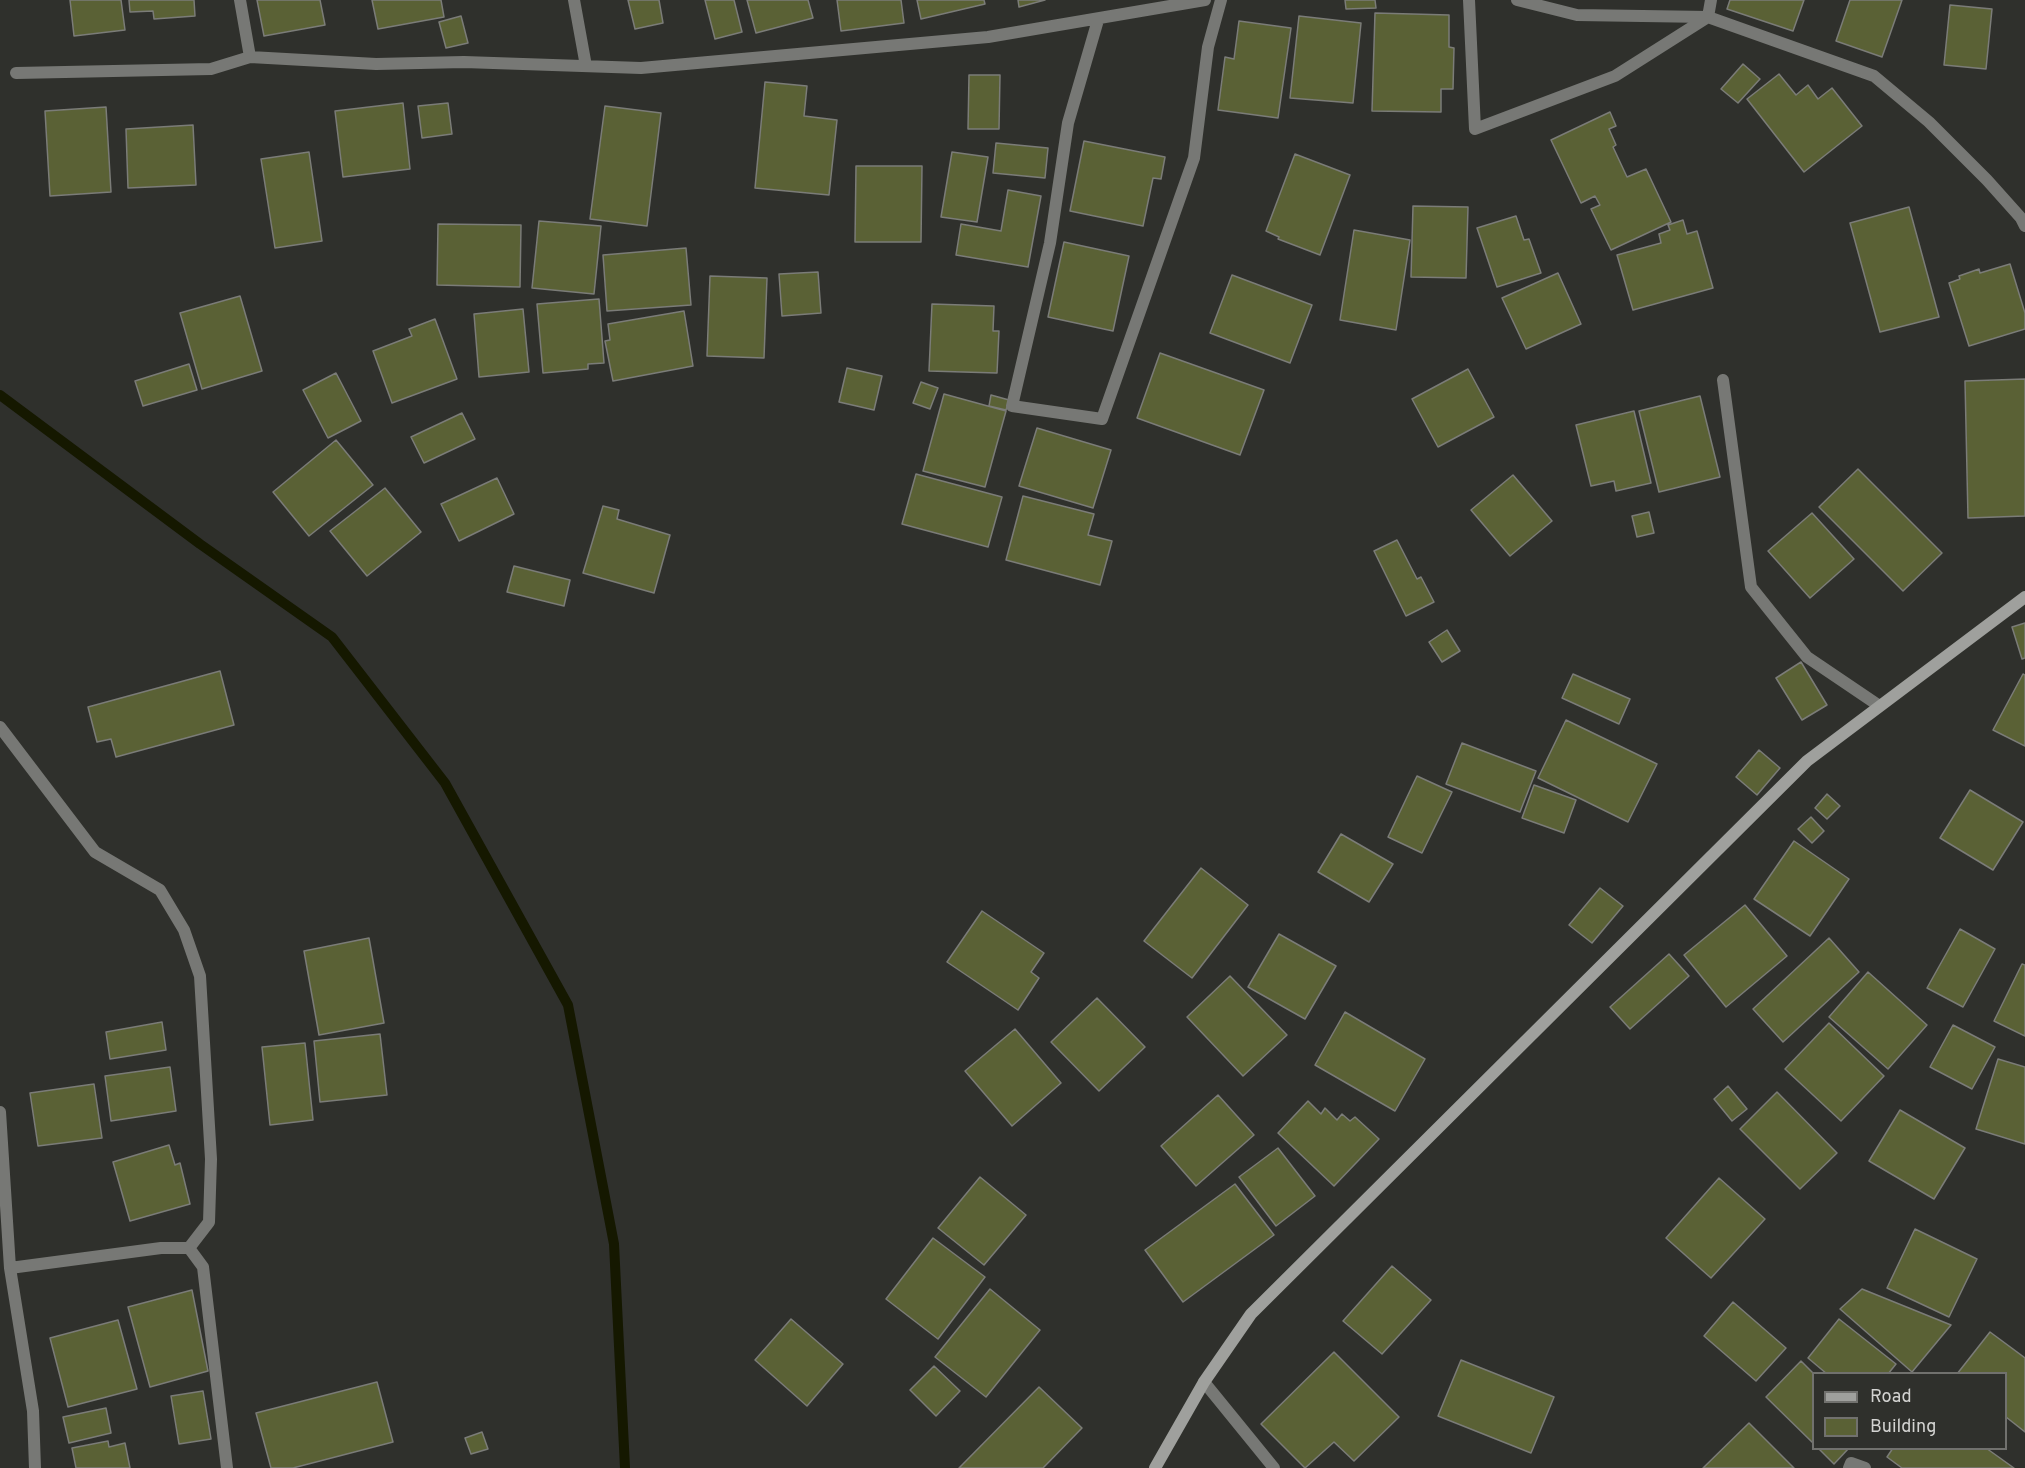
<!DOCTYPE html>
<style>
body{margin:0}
#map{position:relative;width:2025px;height:1468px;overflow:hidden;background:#2f302c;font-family:Overpass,sans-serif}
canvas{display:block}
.legend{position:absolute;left:1812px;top:1372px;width:195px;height:78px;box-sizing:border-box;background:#2f302c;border:2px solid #71716e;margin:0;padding:8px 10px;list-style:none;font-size:18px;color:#d3d3d1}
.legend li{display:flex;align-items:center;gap:12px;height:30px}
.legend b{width:30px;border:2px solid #71716e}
</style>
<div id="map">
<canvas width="2025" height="1468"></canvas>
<ul class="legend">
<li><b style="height:8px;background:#9fa09d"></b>Road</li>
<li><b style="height:16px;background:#5a6135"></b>Building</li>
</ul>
</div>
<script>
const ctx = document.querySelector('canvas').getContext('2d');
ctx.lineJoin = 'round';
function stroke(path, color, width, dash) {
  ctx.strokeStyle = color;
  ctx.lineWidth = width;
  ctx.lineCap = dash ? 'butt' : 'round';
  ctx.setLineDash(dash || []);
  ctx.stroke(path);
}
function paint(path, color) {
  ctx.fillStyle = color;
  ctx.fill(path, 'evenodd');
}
const stream = new Path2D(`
 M0 395 200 544 332 637 445 783 568 1005 614 1244 625 1468`);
const building = new Path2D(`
 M70 0H121L125 30 74 36Z
 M129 0H194L195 16 154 19 153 11 130 12Z
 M257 0H320L325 25 264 36Z
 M372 0H441L444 17 378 29Z
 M628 0H659L663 23 635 29Z
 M705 0H734L742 32 715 39Z
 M747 0H808L813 18 756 33Z
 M837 0H901L904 23 841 31Z
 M917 0H984L985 4 921 19Z
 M1018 0H1045L1019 7Z
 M1345 0H1375L1376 8 1346 9Z
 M1730 0H1804L1793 31 1727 9Z
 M1850 0H1902L1882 57 1836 41Z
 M1950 5 1992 9 1986 69 1944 65Z
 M1375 13 1449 15V47L1454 48 1453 89H1441V112L1372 111Z
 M461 16 468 43 446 48 439 22Z
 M1299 16 1361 23 1353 103 1290 98Z
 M1239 21 1291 28 1278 118 1218 110 1225 57 1234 59Z
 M1743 64 1760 79 1738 103 1721 89Z
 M1779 74 1796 95 1808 85 1818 99 1832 88 1862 126 1804 172 1747 99Z
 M969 75H1000L999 129H968Z
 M765 82 807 86 804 116 837 120 829 195 755 188Z
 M403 103 410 169 343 177 335 111Z
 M448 103 452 134 422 138 418 106Z
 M605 106 661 113 647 226 590 219Z
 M106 107 111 192 50 196 45 111Z
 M1610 112 1616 126 1609 129 1616 145 1613 147 1627 177 1646 169 1671 222 1611 250 1591 209 1600 205 1595 196 1581 203 1551 140Z
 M193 125 196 185 128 188 126 129Z
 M1084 141 1165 157 1161 179 1153 178 1143 226 1070 211Z
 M996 143 1048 148 1045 178 993 173Z
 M309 152 322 241 275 248 261 159Z
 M952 152 988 157 977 222 941 217Z
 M1295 154 1350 175 1320 255 1278 239 1279 237 1266 231Z
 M856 166H922L921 242H855Z
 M1008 190 1041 196 1028 267 956 255 961 224 1001 231Z
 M1413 206 1468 207 1466 278 1411 277Z
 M1909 207 1939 317 1880 332 1850 223Z
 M1516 216 1524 240 1529 239 1541 273 1497 287 1477 228Z
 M1683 220 1687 234 1697 231 1713 288 1633 310 1617 255 1661 243 1659 234 1670 230 1668 225Z
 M539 221 601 226 594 294 532 288Z
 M438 224 521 225 520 287 437 285Z
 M1354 230 1410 240 1396 330 1340 320Z
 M1064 242 1129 256 1113 331 1048 317Z
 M686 248 691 305 607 311 603 255Z
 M2010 264 2025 313V329L1969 346 1949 283 1960 279 1959 276 1979 269 1980 273Z
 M818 272 821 313 782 316 779 274Z
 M1558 273 1581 324 1526 349 1502 298Z
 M1232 275 1312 305 1290 363 1210 333Z
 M710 276 767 278 764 358 707 356Z
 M240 296 262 371 202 389 180 313Z
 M599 299 604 363 588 364V369L543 373 537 304Z
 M932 304 994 306 993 331H999L997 373 929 371Z
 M523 309 529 372 479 377 474 314Z
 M684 311 693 366 613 381 605 341 610 340 608 324Z
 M435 319 457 379 392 403 373 351 412 336 409 329Z
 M1160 353 1264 390 1240 455 1137 418Z
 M189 364 197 390 143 406 135 381Z
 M847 368 882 376 874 410 839 402Z
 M1468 369 1494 417 1438 447 1412 399Z
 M336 373 361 421 328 438 303 390Z
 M2025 379V516L1968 518 1965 381Z
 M921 382 938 388 930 409 913 403Z
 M944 394 1006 411 985 487 923 471Z
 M991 395 1009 400 1006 410 989 406Z
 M1700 396 1720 477 1659 492 1639 411Z
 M1634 411 1651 483 1616 491 1614 481 1591 486 1576 425Z
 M462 413 475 439 424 463 411 437Z
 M1037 428 1111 450 1093 508 1019 486Z
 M336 440 373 485 309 536 273 492Z
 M1858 469 1942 553 1903 591 1819 507Z
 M916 474 1002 497 988 547 902 524Z
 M1513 475 1552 521 1510 556 1471 510Z
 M497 478 514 514 459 541 441 504Z
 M385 488 421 532 367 576 330 531Z
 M1023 496 1094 514 1088 535 1112 541 1100 585 1006 560Z
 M603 506 619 510 617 519 670 535 654 593 583 573Z
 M1649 512 1654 533 1637 537 1632 516Z
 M1812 513 1854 559 1810 598 1768 551Z
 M1397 540 1417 579 1421 577 1434 602 1406 616 1374 551Z
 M514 566 570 580 564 606 507 592Z
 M2025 623V658L2022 659 2012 627Z
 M1447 630 1460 651 1442 662 1429 642Z
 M1801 662 1827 705 1802 720 1776 678Z
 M220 671 234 725 116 757 111 739 97 742 88 707Z
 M1573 674 1630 699 1619 724 1562 698Z
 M2023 674 2025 675V746L1993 730Z
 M1566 720 1657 764 1628 822 1538 778Z
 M1462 743 1536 771 1520 812 1446 784Z
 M1759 750 1780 768 1757 795 1736 777Z
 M1417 776 1452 792 1422 853 1388 837Z
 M1534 785 1576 800 1564 833 1522 818Z
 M1970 790 2023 822 1993 870 1940 838Z
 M1827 794 1840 806 1827 819 1815 808Z
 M1811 817 1824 831 1812 843 1798 829Z
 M1341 834 1393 864 1369 902 1318 872Z
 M1794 841 1849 879 1810 936 1754 899Z
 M1201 868 1248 905 1192 978 1144 941Z
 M1600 888 1623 906 1592 943 1569 925Z
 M1745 905 1787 956 1726 1007 1684 955Z
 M982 911 1044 953 1031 972 1039 978 1018 1010 947 962Z
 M1960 929 1995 949 1963 1007 1927 988Z
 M1279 934 1336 966 1305 1019 1248 987Z
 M369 938 384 1023 319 1035 304 951Z
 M1829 938 1859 972 1783 1042 1753 1009Z
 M1669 954 1689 976 1630 1029 1610 1007Z
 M2022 964 2025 965V1036L1994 1021Z
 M1868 972 1927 1025 1888 1069 1829 1017Z
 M1230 976 1287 1035 1243 1076 1187 1017Z
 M1097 998 1145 1047 1099 1091 1051 1042Z
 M1345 1012 1425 1059 1395 1111 1315 1065Z
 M162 1022 166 1050 110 1059 106 1032Z
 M1829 1023 1884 1076 1841 1121 1785 1069Z
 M1953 1025 1995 1047 1972 1089 1930 1067Z
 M1015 1029 1061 1083 1012 1126 965 1071Z
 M380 1034 387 1095 320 1102 314 1041Z
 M305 1043 313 1120 270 1125 262 1047Z
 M1998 1059 2025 1067V1144L1976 1129Z
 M170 1067 176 1111 111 1121 105 1076Z
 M94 1084 102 1138 38 1146 30 1093Z
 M1728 1086 1747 1109 1732 1121 1714 1099Z
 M1777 1092 1837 1153 1800 1189 1740 1129Z
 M1218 1095 1254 1135 1196 1186 1161 1146Z
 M1308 1101 1321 1114 1325 1108 1337 1120 1342 1114 1350 1121 1355 1117 1379 1139 1334 1186 1278 1133Z
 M1900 1110 1965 1148 1934 1199 1869 1161Z
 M169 1145 175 1165 180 1163 190 1204 130 1221 113 1162Z
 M1278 1148 1315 1196 1276 1226 1239 1177Z
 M980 1177 1026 1215 984 1265 938 1228Z
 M1719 1178 1765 1219 1711 1278 1666 1238Z
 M1235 1184 1274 1235 1183 1302 1145 1250Z
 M1915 1229 1977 1259 1949 1317 1887 1288Z
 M933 1238 985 1277 938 1339 886 1299Z
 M1392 1266 1431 1300 1382 1354 1343 1321Z
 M990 1289 1040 1330 986 1397 935 1357Z
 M1862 1289 1951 1325 1912 1372 1840 1309Z
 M192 1290 208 1371 150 1387 128 1307Z
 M1733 1302 1786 1348 1756 1381 1704 1336Z
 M791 1319 843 1364 807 1406 755 1360Z
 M1839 1319 1896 1364 1888 1374H1827L1808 1358Z
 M118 1320 137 1389 68 1407 50 1338Z
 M1990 1332 2025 1358V1432L2006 1417V1374H1957Z
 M1334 1352 1399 1417 1354 1461 1334 1442 1305 1468 1261 1424Z
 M1461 1360 1554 1397 1531 1453 1438 1416Z
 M1801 1361 1814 1374V1444L1766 1397Z
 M934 1366 960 1391 936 1416 910 1390Z
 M377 1382 393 1442 293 1468H271L256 1413Z
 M1039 1387 1082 1428 1043 1468H959Z
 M203 1391 211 1439 179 1444 171 1396Z
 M106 1408 111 1433 69 1443 63 1417Z
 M1749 1423 1794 1468H1703Z
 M482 1432 488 1449 471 1454 465 1438Z
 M108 1441 109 1447 125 1443 130 1468H76L72 1448Z
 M1818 1448H1849L1834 1464Z
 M1893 1448H1986L2014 1468H1902L1887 1457Z`);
const street = new Path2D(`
 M240 0 250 57
 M574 0 586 66
 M1469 0 1475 129 1615 76 1708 17 1577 15 1517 0
 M1711 0 1708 17 1874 76 1929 122 1987 180 2021 218 2025 226
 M1098 20 1068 123 1050 243 1012 406 1102 419 1194 158 1208 47 1221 0
 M16 73 211 69 250 57 376 64 464 62 641 68 988 37 1205 0
 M1723 380 1751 587 1807 657 1878 705
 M0 727 95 852 160 890 184 930 200 976 211 1159 209 1222 189 1248
 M0 1112 10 1268 33 1411 35 1468
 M10 1268 161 1248H189L203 1267 227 1468
 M1204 1382 1274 1468
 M1849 1468 1851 1463 1865 1468`);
const secondary = new Path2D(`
 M1155 1468 1204 1382 1251 1314 1807 761 2025 597`);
stroke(stream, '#151800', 10);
paint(building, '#5a6135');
stroke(building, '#7b7c78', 1.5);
stroke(street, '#777875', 12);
stroke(secondary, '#9fa09d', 12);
</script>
